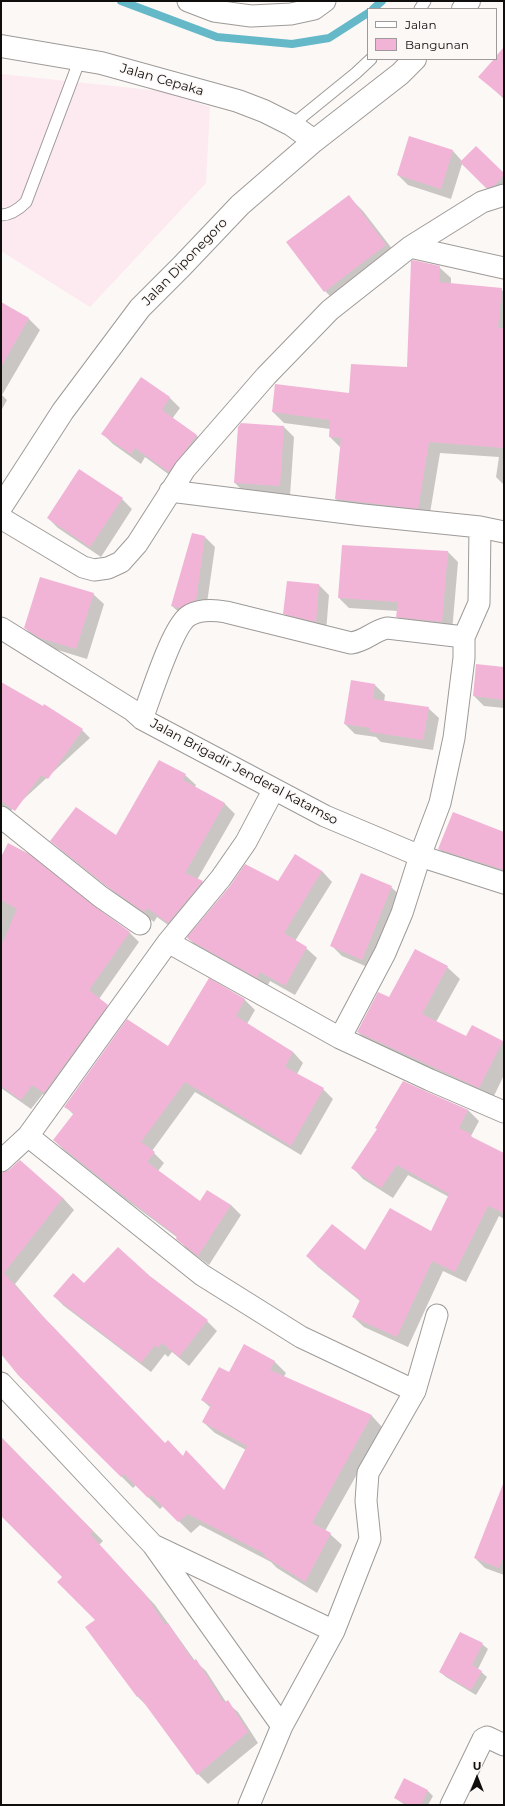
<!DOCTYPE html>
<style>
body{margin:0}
#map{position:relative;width:505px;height:1806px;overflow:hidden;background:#fcf8f6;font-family:Montserrat,sans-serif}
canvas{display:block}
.frame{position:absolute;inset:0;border:2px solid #0f0e0d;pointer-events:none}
.legend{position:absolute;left:367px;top:8px;width:130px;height:52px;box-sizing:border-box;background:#fcf8f6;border:1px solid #9d9a99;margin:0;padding:5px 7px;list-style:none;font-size:12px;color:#0f0e0d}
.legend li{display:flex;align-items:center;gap:8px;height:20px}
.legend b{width:20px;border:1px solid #9d9a99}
.north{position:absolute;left:457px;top:1758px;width:40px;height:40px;-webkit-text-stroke:3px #fcf8f6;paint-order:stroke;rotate:0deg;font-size:11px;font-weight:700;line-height:16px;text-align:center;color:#0f0e0d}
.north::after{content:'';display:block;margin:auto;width:14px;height:18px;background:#0f0e0d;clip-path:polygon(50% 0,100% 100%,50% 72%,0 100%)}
</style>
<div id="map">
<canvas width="505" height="1806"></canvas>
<div class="frame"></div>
<ul class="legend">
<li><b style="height:5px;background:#fff"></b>Jalan</li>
<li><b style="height:11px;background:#f2b4d6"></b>Bangunan</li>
</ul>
<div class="north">U</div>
</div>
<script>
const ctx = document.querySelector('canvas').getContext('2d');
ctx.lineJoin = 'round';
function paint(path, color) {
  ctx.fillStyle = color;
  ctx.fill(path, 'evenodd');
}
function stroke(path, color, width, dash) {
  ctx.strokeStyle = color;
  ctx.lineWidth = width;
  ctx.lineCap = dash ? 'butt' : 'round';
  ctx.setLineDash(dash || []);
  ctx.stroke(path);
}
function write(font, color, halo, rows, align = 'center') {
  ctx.font = font + ' Montserrat,sans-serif';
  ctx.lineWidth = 3;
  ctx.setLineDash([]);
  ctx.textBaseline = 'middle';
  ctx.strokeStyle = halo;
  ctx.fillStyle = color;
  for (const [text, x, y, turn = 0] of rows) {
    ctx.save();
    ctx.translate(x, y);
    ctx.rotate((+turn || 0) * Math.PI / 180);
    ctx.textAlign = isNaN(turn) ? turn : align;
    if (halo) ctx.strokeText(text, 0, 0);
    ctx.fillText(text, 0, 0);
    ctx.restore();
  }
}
const education = new Path2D(`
 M1 74 160 91 210 107 206 183 90 307 1 251Z`);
const shadow = new Path2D(`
 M504 48V99L480 77Z
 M410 137 453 151 462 161 504 175V196L497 198 462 164 451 199 408 185 398 175Z
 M348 196 363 211 400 259 339 305 325 291Z
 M439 267 451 278V284L501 289 504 292V485L496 477 499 457 440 453 429 519 347 510 336 499 341 448 330 437V429L284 423 273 412 276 385 350 394 408 368Z
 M1 303 29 319 40 330 2 395 7 400 1 411Z
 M141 378 170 398 180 408 172 419 197 436 207 446 179 482 145 457 141 464 113 444 103 434Z
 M239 427H284L294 437 290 496 245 493 235 483Z
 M79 471 122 499 132 509 101 557 58 528 48 518Z
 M205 537 215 547 206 610 183 616 172 606Z
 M448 552 458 562 452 632 408 627 397 617 398 611 349 608 339 598Z
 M319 585 329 595 326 632 295 624 284 613Z
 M93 594 104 604 87 659 51 648 35 638 25 628Z
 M504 668V708L484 706 474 696Z
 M1 683 80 728 90 738 1 820Z
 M375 685 385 695 384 702 428 708 439 718 433 750 381 742 376 737 355 734 345 724Z
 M185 775 196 785 195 787 224 803 235 814 197 880 202 882 212 892 179 933 157 917 154 922 120 897 62 851 52 841 116 837Z
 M504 833V877L450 859 439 849Z
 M1 859 93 907 129 932 139 942 99 999 117 1016 50 1099 43 1094 31 1109 1 1088Z
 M322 871 332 882 295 941 306 948 317 958 295 995 270 981 267 987 199 949 189 939 231 886 278 882Z
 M391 887 402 897 372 969 342 956 332 946Z
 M447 967 460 979 436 1022 467 1038 502 1041 504 1043V1075L492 1100 370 1045 358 1032 390 999Z
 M209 980 245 1000 255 1010 247 1024 293 1052 303 1063 297 1074 323 1089 333 1099 301 1155 195 1092 152 1151 164 1163 158 1171 200 1202 231 1205 241 1215 209 1265 187 1249 178 1238 124 1198 64 1150 54 1140 74 1115 65 1106 168 1047Z
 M403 1082 468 1110 479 1121 471 1136 475 1140 504 1154V1219L499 1216 466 1282 443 1271 408 1347 364 1327 353 1317 360 1301 318 1267 307 1256 366 1252 432 1232 449 1197 408 1175 393 1198 363 1179 353 1168 378 1130Z
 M1 1173 63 1198 74 1210 15 1284 47 1321 165 1444 184 1457 224 1492 246 1450 215 1433 203 1422 211 1408 202 1400 229 1374 274 1361 286 1373 283 1378 372 1416 383 1428 325 1531 330 1534 342 1545 317 1593 277 1568 271 1562 200 1525 191 1533 163 1506 160 1509 136 1485 133 1488 19 1374 1 1353Z
 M151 1277 207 1321 217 1331 189 1366 172 1352 168 1357 165 1354 151 1372 64 1306 54 1296 84 1284Z
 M1 1437 103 1541 99 1545 155 1605 195 1661 206 1671 226 1702 238 1712 258 1743 208 1784 198 1774 148 1707 138 1697 87 1627 96 1620 64 1577 1 1515Z
 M502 1489H504V1575L485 1568 475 1558Z
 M482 1644 488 1649 478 1669 487 1677 476 1695 446 1677 440 1672Z
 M405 1779 428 1791 433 1796 428 1805H405L395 1798Z`);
const stream = new Path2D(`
 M121 1 217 37 292 44 329 38 368 13
 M373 9 382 1`);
const building = new Path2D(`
 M504 47V98L478 77 494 59H496V56Z
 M409 136 453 150 441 189 397 175Z
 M476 146 504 173V175L494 186 486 188 460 162Z
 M349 195 386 245 324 292 286 242Z
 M413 260 440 266 439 282 502 288 498 328H504V448L429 442 418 509 335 499 341 438 329 437 330 420 272 412 275 384 349 393 351 364 407 367 411 261Z
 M1 302 29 318 1 367Z
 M141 377 170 397 162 410 197 435 169 472 135 448 131 454 101 434Z
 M241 423 284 426 280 486 234 483 238 427Z
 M79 469 123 498 90 547 47 518Z
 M192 533 205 536 196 600 180 608 171 606Z
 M342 545 448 551 442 622 396 617 398 602 338 598Z
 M40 577 94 593 76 649 40 638 24 628Z
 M287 581 319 584 316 622 283 614Z
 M476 664 504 667V700L473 696Z
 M351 680 375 684 373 699 429 707 423 740 370 732V728L344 724Z
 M1 682 43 706 44 704 83 729 48 779 41 775 15 811 1 801Z
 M159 760 186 774 183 780 225 803 185 873 203 881 168 923 147 908 144 912 108 887 50 841 76 807 116 835Z
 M453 812 504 832V870L438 849Z
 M8 843 29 854 94 906 130 932 89 990 108 1005 44 1093 32 1085 21 1100 1 1086V946L17 909 1 900V857Z
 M295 854 322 871 284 933 307 947 285 986 260 972 257 978 188 939 187 937 230 886 245 864 278 881Z
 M361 873 392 886 362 960 330 946Z
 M415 949 448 966 422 1014 466 1036 472 1025 503 1041 479 1088 357 1032 378 992 389 997Z
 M209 978 245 999 236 1016 293 1052 285 1067 324 1088 291 1146 185 1082 141 1142 155 1152 147 1162 200 1201 207 1190 231 1205 198 1256 176 1239 177 1236 113 1188 53 1140 74 1113 64 1107 127 1019 168 1046Z
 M403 1081 468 1110 459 1128 471 1134 470 1136 504 1153V1213L488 1206 455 1272 432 1261 397 1337 352 1317 360 1300 306 1256 332 1224 365 1250 390 1208 431 1231 449 1194 397 1165 381 1188 351 1168 377 1129 375 1128Z
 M20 1160 63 1198 4 1273 35 1308 165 1443 168 1440 183 1456 186 1450 224 1490 247 1446 202 1422 211 1405 201 1400 219 1367 229 1372 244 1344 275 1361 270 1370 372 1415 312 1523 331 1533 305 1582 264 1556 265 1554 188 1514 178 1522 151 1495 148 1498 124 1474 121 1477 18 1375 1 1354V1173L9 1170Z
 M118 1247 151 1277 208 1320 179 1357 162 1343 158 1348 155 1345 141 1363 53 1296 73 1273 84 1283Z
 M1 1437 93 1531 90 1534 145 1594 165 1625 168 1623 193 1661 196 1659 224 1703 228 1700 248 1732 197 1775 139 1696 137 1697 85 1627 95 1620 57 1582 62 1577 1 1516Z
 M503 1484 504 1556 499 1568 474 1558Z
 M460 1632 483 1643 472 1665 482 1671 471 1690 439 1672Z
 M404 1778 428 1790 421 1805H408L394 1798Z`);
const service = new Path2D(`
 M420 9 425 1
 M292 125 356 73 371 59
 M1 215C11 215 19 209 26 202L80 59`);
const minor = new Path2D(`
 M188 1 214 11 251 16 291 14 314 9 325 1
 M410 247 504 268
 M170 491 363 515 480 527 504 532
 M1 518 83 567 94 570 108 568 121 562 137 544 185 469 266 376 330 310 410 247 482 202 504 195
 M480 527 479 603 464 637V658L454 738 440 803 420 856 402 913 385 953 340 1038 430 1080 504 1112
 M1 628 132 710 142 719 325 816 420 856 504 883
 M142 719C150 699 173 623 190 615 201 609 214 610 226 612L351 643C366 641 373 631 387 628L464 637
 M1 817 101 897 140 924
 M168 942 340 1038
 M28 1136 202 1275 301 1337 415 1391
 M1 1161 28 1136 168 942 221 878 246 842 274 789
 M1 1383 153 1545 282 1726
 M155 1546 334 1631
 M249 1805 282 1726 334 1631 370 1539 366 1501 368 1473 415 1391 437 1315
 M451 1805 483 1739 487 1737 504 1745`);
const secondary = new Path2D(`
 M463 9 469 1
 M1 46 101 63 238 101 264 111 292 125 314 141
 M1 507 63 411 140 308 182 266 240 205 314 141 400 74 415 59`);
const streetNames = [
 ["Jalan Cepaka",162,80,16],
 ["Jalan Diponegoro",185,262,-46],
 ["Jalan Brigadir Jenderal Katamso",244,772,28]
];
paint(education, '#fde9f0');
paint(shadow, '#0003');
stroke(stream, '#64b8c7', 8);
paint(building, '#f2b4d6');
stroke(service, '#9e9a98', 13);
stroke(minor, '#9e9a98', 23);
stroke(secondary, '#9e9a98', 24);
stroke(service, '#fff', 11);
stroke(minor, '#fff', 21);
stroke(secondary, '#fff', 22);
write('13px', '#0f0e0d', '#fcf8f6', streetNames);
</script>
